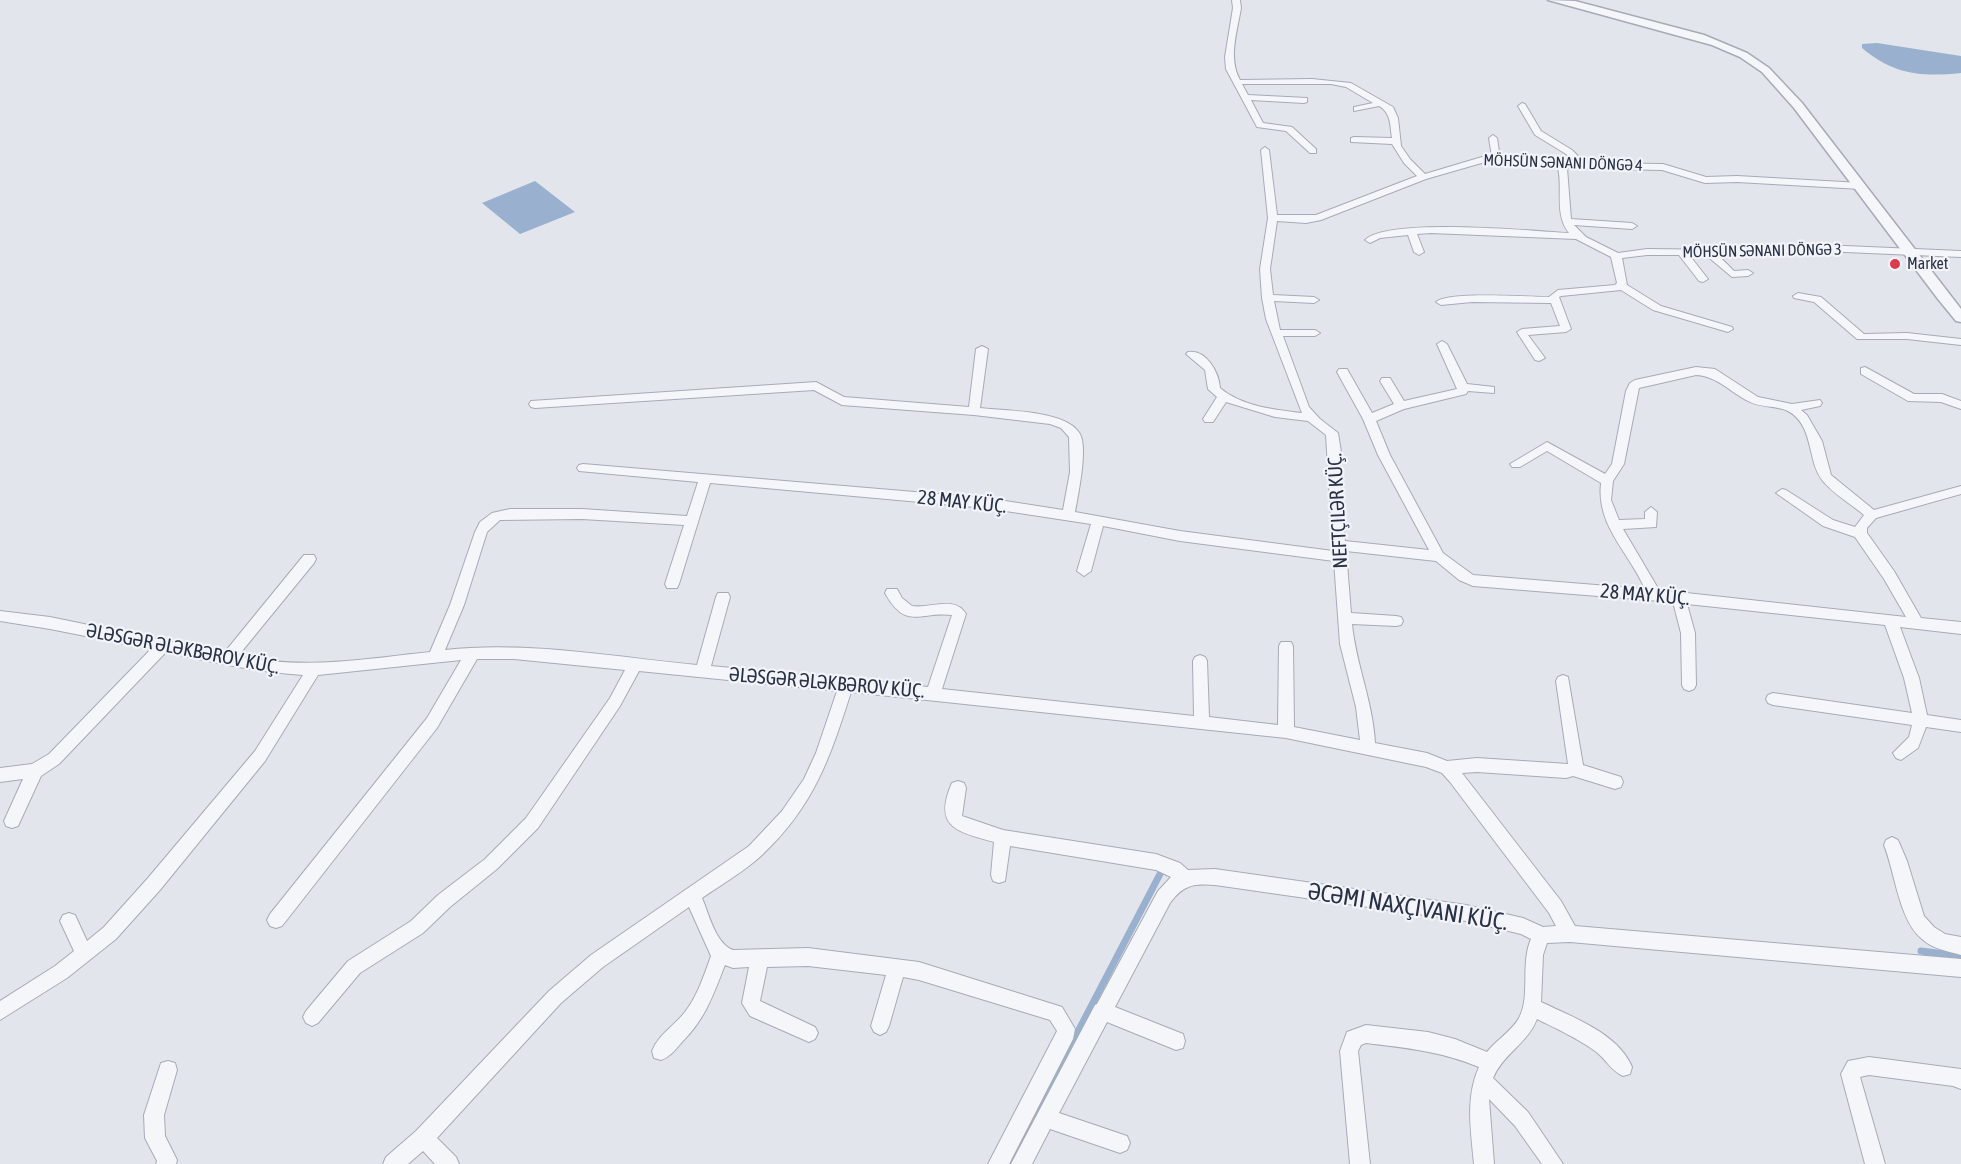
<!DOCTYPE html>
<meta charset="utf-8">
<style>
body{margin:0}
canvas{display:block;background:#e2e5ec}
</style>
<canvas width="1961" height="1164"></canvas>
<script>
const ctx = document.querySelector('canvas').getContext('2d');
ctx.lineJoin = 'round';
function paint(path, color) {
  ctx.fillStyle = color;
  ctx.fill(path, 'evenodd');
}
function stroke(path, color, width, dash) {
  ctx.strokeStyle = color;
  ctx.lineWidth = width;
  ctx.lineCap = dash ? 'butt' : 'round';
  ctx.setLineDash(dash || []);
  ctx.stroke(path);
}
function write(font, color, halo, rows, align = 'center') {
  ctx.font = font + ' "Asap Condensed",sans-serif';
  ctx.lineWidth = 4.5;
  ctx.setLineDash([]);
  ctx.textBaseline = 'middle';
  ctx.strokeStyle = halo;
  ctx.fillStyle = color;
  for (const [text, x, y, turn = 0] of rows) {
    ctx.save();
    ctx.translate(x, y);
    ctx.rotate((+turn || 0) * Math.PI / 180);
    ctx.textAlign = isNaN(turn) ? turn : align;
    if (halo) ctx.strokeText(text, 0, 0);
    ctx.fillText(text, 0, 0);
    ctx.restore();
  }
}
const water = new Path2D(`
 M1877 43 1961 56V73C1922 77 1894 75 1862 48V44Z
 M535 181 575 212 520 234 482 203Z`);
const stream = new Path2D(`
 M1921 951 1961 956
 M1009 1164 1160 874`);
const minor = new Path2D(`
 M1232 0H1240L1241 8C1237 32 1228 58 1240 80L1312 79 1351 83 1393 107 1398 118 1401 146 1410 159 1425 174 1482 157H1492L1489 138 1493 135 1497 138 1500 158 1575 163 1566 154 1535 135 1518 106 1522 103 1525 104 1541 131 1572 150 1585 163 1663 164 1706 177 1737 176 1861 183 1866 186 1861 189 1737 182 1705 183 1662 170 1567 168 1571 219 1632 223 1637 226 1632 229 1574 225 1586 237 1618 253 1647 249 1729 250 1822 245 1961 251V257L1822 251 1719 256 1734 271 1748 270 1753 273 1748 276 1732 277 1707 256H1690L1708 279 1703 282 1699 281 1679 255H1647L1622 258 1627 285 1661 306 1732 327 1733 329 1728 332 1653 310 1621 290 1561 296 1559 297 1571 329 1566 332 1528 335 1545 358 1539 361 1535 360 1517 332 1522 329 1560 326 1551 303 1472 302 1441 305 1436 302C1450 291 1527 297 1549 297L1558 290 1615 285 1617 283 1611 257 1576 239 1431 233 1417 234 1424 252 1419 255 1414 252 1408 235 1380 238 1370 243 1365 240C1388 217 1532 231 1569 233 1554 214 1563 190 1558 168L1485 162 1426 179 1321 220 1306 223 1277 221 1270 269 1273 295 1314 297 1319 300 1314 303 1274 301 1280 330H1315L1320 333 1315 336H1283L1309 407 1320 419 1338 433 1341 452 1339 468 1345 541 1429 550 1378 455 1363 419 1337 372 1339 369H1347L1372 413 1394 404 1380 381 1382 378H1390L1404 401 1457 389 1437 344 1442 341 1447 344 1467 384 1494 387V393L1468 391 1466 394 1404 409 1376 421 1390 455 1443 553 1473 575 1645 589C1629 552 1596 526 1601 483L1547 451 1520 467H1512L1510 464 1547 442 1605 474 1612 464 1626 391 1630 383 1635 380 1696 367 1715 369 1758 397 1792 404 1820 400 1822 403 1820 406 1801 410 1807 415 1822 441 1831 475 1874 510 1961 486V494L1876 518 1867 528V533L1894 571 1921 618 1961 622V634L1900 627 1919 678 1927 715 1961 720V732L1926 727 1918 748 1901 760 1896 758 1893 753 1909 737 1912 725 1773 705 1768 703 1766 699 1768 695 1773 693 1912 713 1904 678 1885 625 1687 604 1695 633 1696 685 1694 689 1689 691 1684 689 1682 685 1681 633 1673 602 1473 586 1459 580 1436 561 1346 551 1351 613 1396 616 1401 617 1403 621 1401 625 1396 626 1352 624C1356 665 1373 702 1375 743L1427 753 1447 761 1477 758 1568 764 1556 681 1558 677 1563 675 1568 677 1583 765 1621 777 1623 782 1621 787 1615 789 1573 776 1566 778 1477 772 1462 773 1561 901 1575 926 1961 959V977L1570 942 1547 943 1543 955 1541 1002C1572 1017 1618 1033 1632 1067L1630 1074 1623 1076C1611 1071 1606 1059 1595 1051 1577 1038 1557 1029 1537 1019 1528 1043 1503 1054 1493 1078L1528 1112 1563 1164H1542L1515 1126 1489 1099 1494 1164H1474C1471 1131 1465 1098 1479 1067 1440 1051 1407 1048 1366 1043L1361 1045 1358 1051 1370 1164H1350L1340 1051 1347 1032 1366 1025 1428 1032 1455 1039 1487 1052C1496 1040 1512 1031 1519 1018 1531 996 1520 964 1531 939L1521 934 1466 921 1215 885C1194 883 1183 885 1170 903L1115 1007 1183 1034 1185 1041 1183 1048 1176 1050 1107 1022 1059 1113 1127 1136 1130 1143 1127 1150 1120 1153 1050 1129 1032 1164H1011L1095 1005 1097 1004 1158 891 1171 877 1156 870 1010 846 1005 881 999 883 993 881 991 875 994 842C959 832 932 828 952 783L958 781 964 783 966 788 962 816 1003 830 1156 854 1180 863 1188 870 1215 869 1466 905 1523 918 1543 927 1556 926 1549 913 1450 782 1442 773 1426 767 1286 738 851 692C830 758 814 806 762 855 745 871 722 884 702 898 709 914 715 943 733 950L808 948 919 962 1062 1007 1075 1029 1073 1039 1009 1164H988L1057 1031 1050 1020 919 980 903 977 889 1026 886 1032 880 1035 874 1032 871 1026 886 975 808 966 767 967 760 1001 815 1027 818 1033 815 1039 809 1042 750 1016 742 1003 749 967 733 968 725 965C713 995 706 1018 682 1042 676 1049 670 1057 661 1060L654 1058 652 1051C658 1035 675 1025 685 1012 698 995 704 975 711 956L689 907 603 967 561 1003 437 1138 456 1157 459 1164H435L423 1151 408 1164H383L386 1157 416 1131 549 991 591 955 749 846 782 811 804 779 816 753 837 691 639 671 620 706 538 828 497 869 450 907 423 933 360 973 318 1023 312 1026 306 1023 303 1017 306 1011 348 961 411 921 438 895 485 859 526 818 610 698 625 670 514 659H477L437 728 282 926 276 928 270 926 267 920 270 914 427 718 461 660 318 675 265 761 160 890 116 939 67 978 0 1020V1001L55 966 74 951 60 921 63 915 69 913 75 915 87 941 104 927 148 878 255 751 303 675C255 672 212 662 166 652L59 764 41 776 18 826 12 828 6 826 4 821 23 779 0 782V768L32 764 49 754 151 649 50 629 0 621V611L50 617 224 653 304 555H314L316 559 314 563 238 656C305 670 364 659 430 652L450 605 475 532 480 522 492 513 510 509H582L687 516 698 482 579 471 577 468 579 465 583 464 986 498 1063 510 1070 472 1069 437 1061 428 1050 424 974 415 842 405 814 390 535 408 531 407 529 404 531 401 816 382 844 397 969 407 976 349 982 346 988 349 980 408C1005 411 1067 410 1080 434 1088 449 1078 495 1075 512L1180 531 1333 551 1326 435 1308 421 1275 417 1226 402 1213 422H1205L1203 419 1217 397 1208 389 1205 370 1186 354 1188 352C1206 349 1219 372 1220 388 1241 406 1275 410 1302 413L1266 319 1262 298 1260 269 1268 218 1261 150 1265 147 1269 150 1277 215H1316L1417 176 1404 163 1392 144 1351 142V138L1354 137 1392 138C1390 125 1391 113 1379 106L1354 111V107L1373 103 1346 87 1331 84H1242L1248 95 1307 98V102L1304 103 1251 100 1263 123 1292 127 1316 149V153H1310L1286 131 1257 127 1226 69 1225 57 1233 8ZM1696 375C1717 376 1730 392 1748 401 1760 408 1776 405 1788 411 1814 425 1807 460 1822 480 1832 493 1851 504 1864 515L1855 527 1833 520 1786 490 1782 489 1776 493 1823 526 1855 537 1884 579 1906 617 1659 590 1623 529 1656 527 1657 512 1651 507 1645 512V519L1619 520 1611 500 1613 481 1624 464 1639 388ZM710 483 986 508 1091 524 1077 571 1084 576 1091 571 1103 526 1180 541 1334 561 1340 644 1356 707 1360 740 1294 727 1293 646 1291 642H1281L1279 646 1278 725 1209 717 1207 661 1205 657 1200 655 1195 657 1193 661 1194 716 942 689 966 614C955 595 929 609 912 606L902 598 897 589H887L885 593C906 631 920 611 952 615L928 687 711 666 730 597 728 593H718L716 597 697 665C614 657 528 641 445 650L464 605 487 532 500 520 582 519 684 525 665 584 667 588H677L679 584Z
 M1798 293 1821 297 1864 334 1907 333 1961 339V345L1907 339H1857L1814 302 1794 298 1793 296Z
 M1865 367 1914 394H1942L1961 401V409L1941 402 1908 401 1861 374V368Z
 M1892 837 1898 840 1907 861 1924 916 1934 927 1945 934 1961 937V955C1947 951 1933 949 1922 939 1899 921 1895 872 1884 845L1886 840Z
 M1869 1057 1961 1069V1089L1953 1086 1869 1075 1860 1077 1885 1164H1865L1841 1074 1848 1061Z
 M168 1061 175 1063 177 1070 164 1115 165 1136 177 1160 176 1164H156L157 1161 145 1138 144 1115 161 1063Z`);
const tertiary = new Path2D(`
 M1548 0 1575 1 1704 35 1747 53 1769 68 1802 103 1961 309V322L1956 321 1938 299 1794 108 1762 72 1740 57 1712 45Z`);
const markers = [
 [1895,264,6,"#dd3b4c"]
];
const farStreetnames = [
 ["MÖHSÜN SƏNANI DÖNGƏ 4",1563,163,2],
 ["MÖHSÜN SƏNANI DÖNGƏ 3",1762,251,-1]
];
const farPoinames = [
 ["Market",1907,264]
];
const streetNames = [
 ["28 MAY KÜÇ.",962,502,6],
 ["NEFTÇILƏR KÜÇ.",1338,511,-93],
 ["28 MAY KÜÇ.",1645,595,5],
 ["ƏLƏSGƏR ƏLƏKBƏROV KÜÇ.",183,649,11],
 ["ƏLƏSGƏR ƏLƏKBƏROV KÜÇ.",827,683,5]
];
const nearStreetnames = [
 ["ƏCƏMI NAXÇIVANI KÜÇ.",1408,907,9]
];
paint(water, '#99b1cf');
stroke(stream, '#99b1cf', 7);
stroke(minor, '#a6abb7', 2);
stroke(tertiary, '#a6abb7', 3);
paint(minor, '#f5f6f9');
paint(tertiary, '#f5f6f9');
for (const [x, y, r, color] of markers) {
  const dot = new Path2D();
  dot.arc(x, y, r, 0, 2 * Math.PI);
  ctx.fillStyle = color;
  ctx.fill(dot);
  stroke(dot, '#f2f4f9', 2);
}
write('16px', '#283146', '#f2f4f9', farStreetnames);
write('16px', '#283146', '#f2f4f9', farPoinames, 'left');
write('20px', '#283146', '#f2f4f9', streetNames);
write('24px', '#283146', '#f2f4f9', nearStreetnames);
</script>
